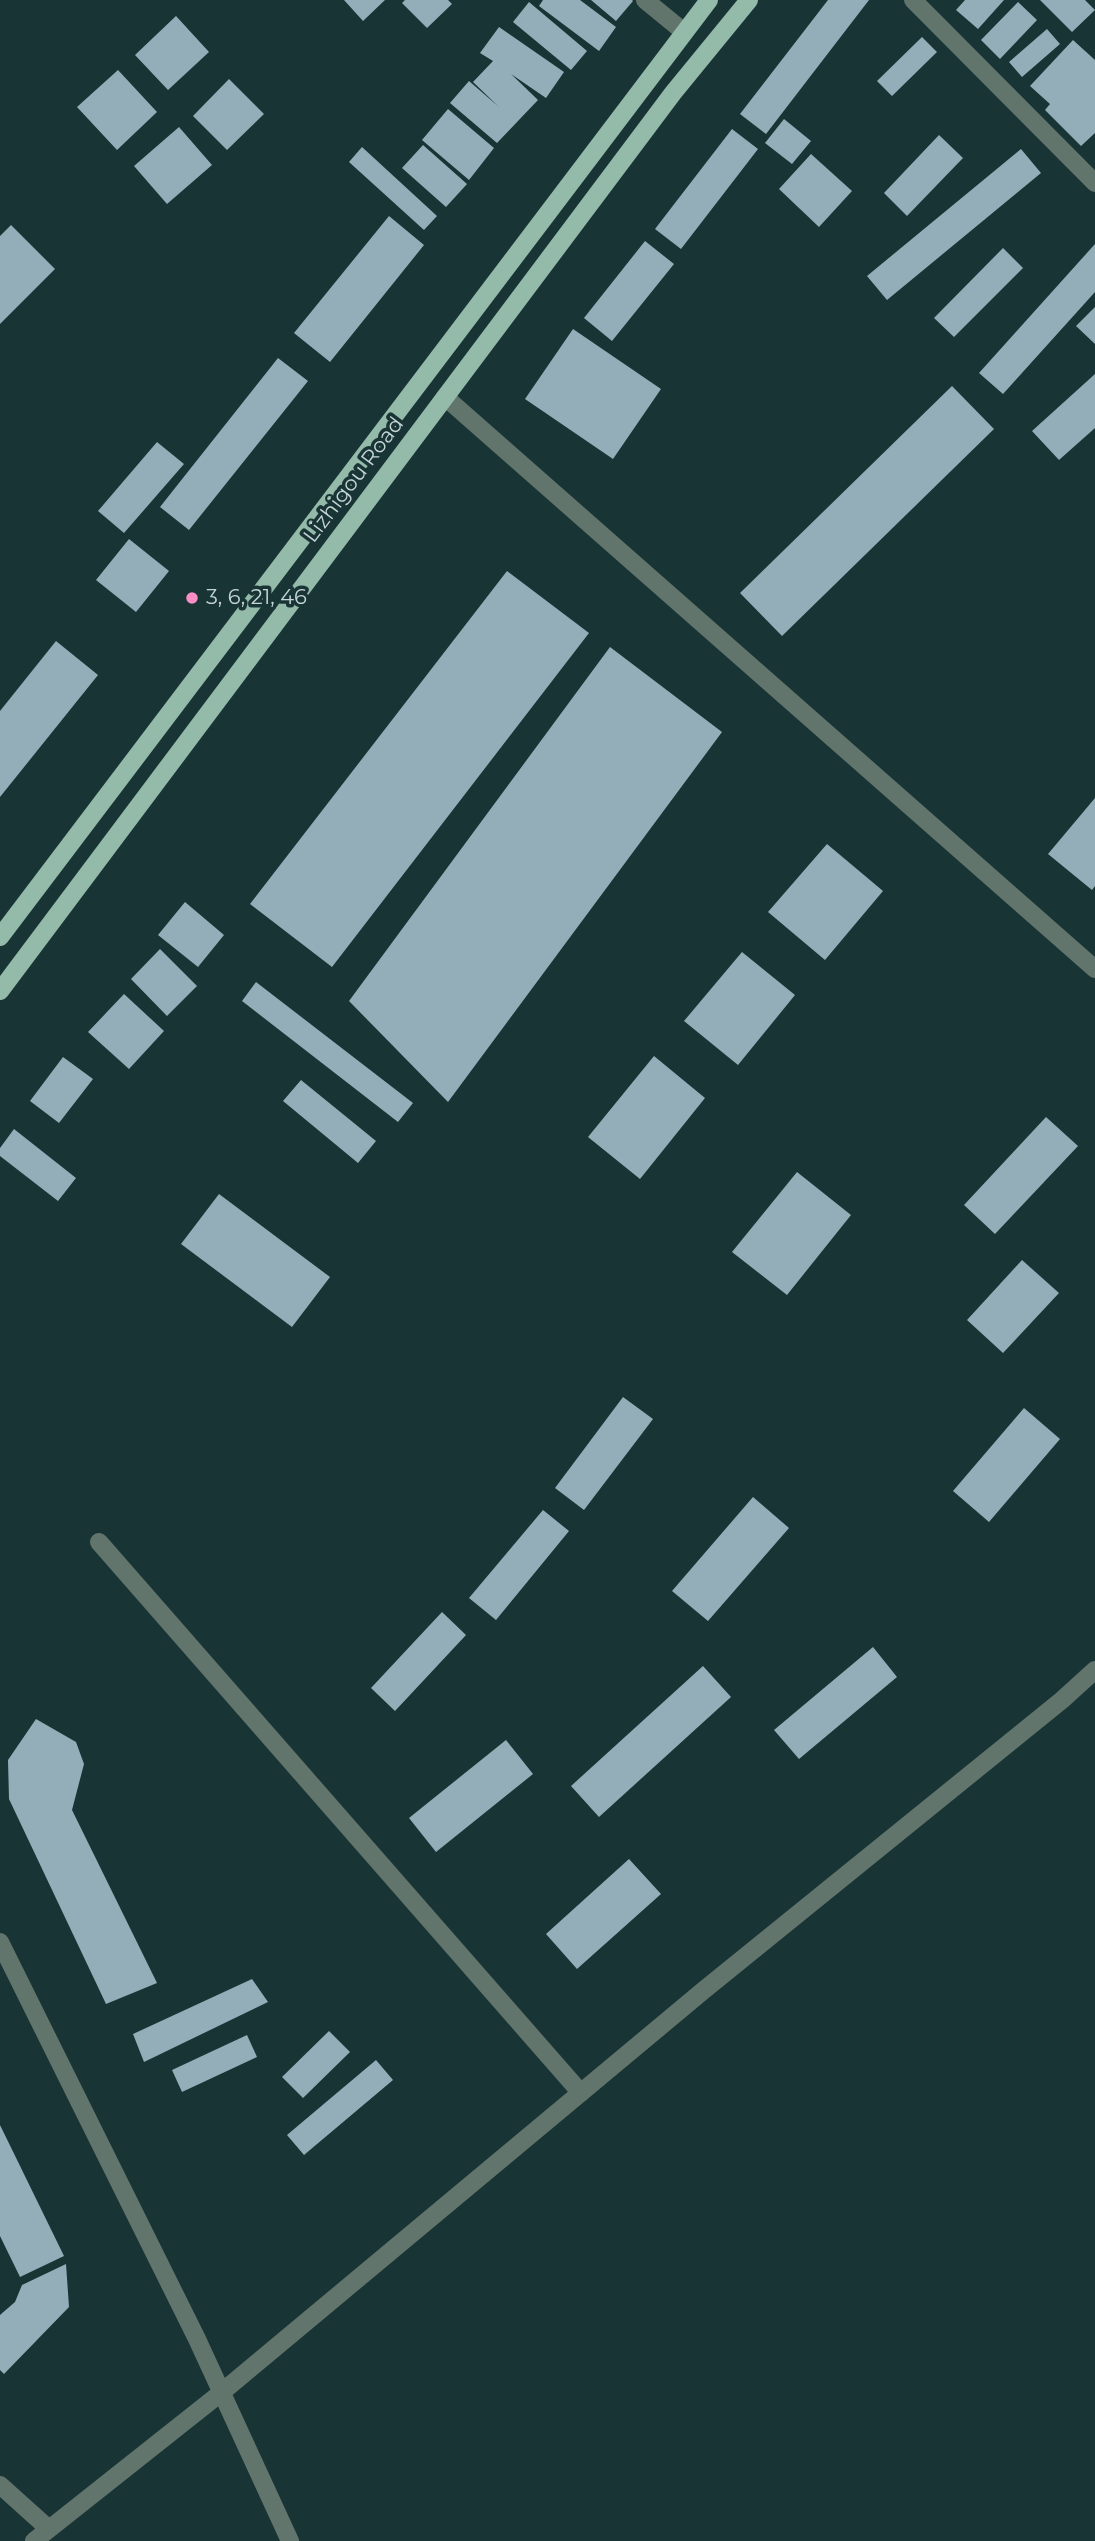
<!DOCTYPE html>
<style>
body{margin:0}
canvas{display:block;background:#193435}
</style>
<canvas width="1095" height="2541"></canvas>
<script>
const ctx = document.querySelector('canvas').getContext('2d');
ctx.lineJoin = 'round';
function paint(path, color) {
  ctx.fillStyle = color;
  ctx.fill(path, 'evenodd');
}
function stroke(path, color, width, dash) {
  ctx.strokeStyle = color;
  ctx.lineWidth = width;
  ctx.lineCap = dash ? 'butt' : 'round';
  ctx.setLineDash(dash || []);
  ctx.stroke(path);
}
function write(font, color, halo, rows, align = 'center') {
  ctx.font = font + ' Montserrat,sans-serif';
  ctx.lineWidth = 7;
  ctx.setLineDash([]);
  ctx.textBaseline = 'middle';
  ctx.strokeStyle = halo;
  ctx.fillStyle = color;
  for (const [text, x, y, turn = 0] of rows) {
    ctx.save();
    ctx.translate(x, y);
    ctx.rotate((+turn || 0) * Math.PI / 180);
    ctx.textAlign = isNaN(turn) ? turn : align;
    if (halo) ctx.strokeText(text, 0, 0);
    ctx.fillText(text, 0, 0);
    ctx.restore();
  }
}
const building = new Path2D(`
 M344 0H385L363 21Z
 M405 0H448L452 4 427 28 402 3Z
 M543 0H580L616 27 599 51 539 6Z
 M591 0H632L633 1 616 21Z
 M828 0H869L766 134 740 114Z
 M965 0H1004L978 29 956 10Z
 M1040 0H1085L1095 10 1072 32Z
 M529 2 587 51 571 70 513 22Z
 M1018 2 1037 20 1000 59 981 40Z
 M176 16 209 52 168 90 135 55Z
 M499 27 564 72 546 98 511 74 538 100 497 143 450 103 469 81 499 107 473 82 493 61 480 53Z
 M1047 29 1060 44 1022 77 1009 62Z
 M922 37 937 52 892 96 877 81Z
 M1073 40 1095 60V133L1081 146 1045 110 1050 104 1030 86Z
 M118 70 157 112 117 150 77 107Z
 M229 79 264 114 227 150 193 116Z
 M448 109 494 148 469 180 422 140Z
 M784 119 811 141 792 164 765 143Z
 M179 127 212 165 167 204 134 166Z
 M732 129 758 149 681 249 655 229Z
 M939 135 963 158 907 216 884 193Z
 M423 145 467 184 446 207 402 168Z
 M362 147 437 216 424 230 349 162Z
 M1021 149 1041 173 887 300 867 276Z
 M811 154 852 191 819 227 779 189Z
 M389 216 424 245 330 362 294 333Z
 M11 225 55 269 0 324V236Z
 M645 241 674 264 612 341 584 318Z
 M1095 244V292L1003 394 979 373Z
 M1003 248 1023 268 954 337 934 318Z
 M1095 307V344L1076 326Z
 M573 329 661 389 613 459 525 399Z
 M278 358 308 381 189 530 160 507Z
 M1095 374V428L1059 460 1032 431Z
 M952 386 994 429 782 636 740 593Z
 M157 442 184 464 124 533 98 511Z
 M129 539 169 571 136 612 96 580Z
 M507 571 589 633 332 967 250 904Z
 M56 641 98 675 0 797V711Z
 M610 647 722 732 448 1102 349 1001Z
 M1095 798V886L1092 890 1048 854Z
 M827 844 883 891 825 960 768 912Z
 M185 902 224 935 198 967 158 935Z
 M160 949 197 986 167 1016 131 979Z
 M742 952 795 995 738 1065 684 1021Z
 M256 982 413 1103 398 1122 242 1001Z
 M124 994 164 1031 129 1069 88 1032Z
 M654 1056 705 1098 640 1179 588 1137Z
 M63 1057 93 1079 59 1123 30 1101Z
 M301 1080 376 1141 358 1163 283 1101Z
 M1046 1117 1078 1146 995 1234 964 1205Z
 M14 1129 76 1178 58 1201 0 1156V1148Z
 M797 1172 851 1215 787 1295 732 1252Z
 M219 1194 330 1277 292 1327 181 1244Z
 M1022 1260 1059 1293 1003 1353 967 1320Z
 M623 1397 653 1419 584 1510 555 1488Z
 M1024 1408 1060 1439 989 1522 953 1491Z
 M753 1497 789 1528 708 1621 672 1591Z
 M543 1510 569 1531 496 1620 469 1598Z
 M442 1612 466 1635 395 1711 371 1688Z
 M873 1647 897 1677 799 1759 774 1730Z
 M703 1666 731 1697 599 1817 571 1786Z
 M36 1719 76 1742 84 1764 72 1810 157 1983 106 2004 9 1799 8 1760Z
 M506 1740 533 1774 436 1852 409 1818Z
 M629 1859 661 1894 577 1969 546 1934Z
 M252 1979 268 2002 144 2062 133 2034Z
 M329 2031 350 2052 303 2098 282 2077Z
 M247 2035 257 2057 182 2092 172 2070Z
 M376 2060 393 2080 304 2155 287 2135Z
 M0 2125 64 2256 20 2277 0 2236Z
 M66 2264 69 2307 4 2374 0 2370V2315L15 2302 22 2285Z`);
const minor = new Path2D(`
 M645 0 684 32
 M913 0 1095 183
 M445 397 1095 969
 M99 1542 581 2093
 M0 1942 197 2339 290 2541
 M0 2485 49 2529
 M34 2541 222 2392 704 1990 1062 1700 1095 1670`);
const major = new Path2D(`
 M0 937 709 0
 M0 991 673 93 749 0`);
const markers = [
 [192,598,7,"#fb8fc5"]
];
const streetNames = [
 ["Lizhigou Road",354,480,-53]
];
const poiNames = [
 ["3, 6, 21, 46",206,598]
];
paint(building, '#94aeb9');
stroke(minor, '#62756c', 18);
stroke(major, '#94baa9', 18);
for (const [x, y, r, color] of markers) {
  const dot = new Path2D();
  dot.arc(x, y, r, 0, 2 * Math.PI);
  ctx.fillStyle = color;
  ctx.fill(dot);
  stroke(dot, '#193435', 2.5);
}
write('21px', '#c5d5d5', '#193435', streetNames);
write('21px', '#c5d5d5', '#193435', poiNames, 'left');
</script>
